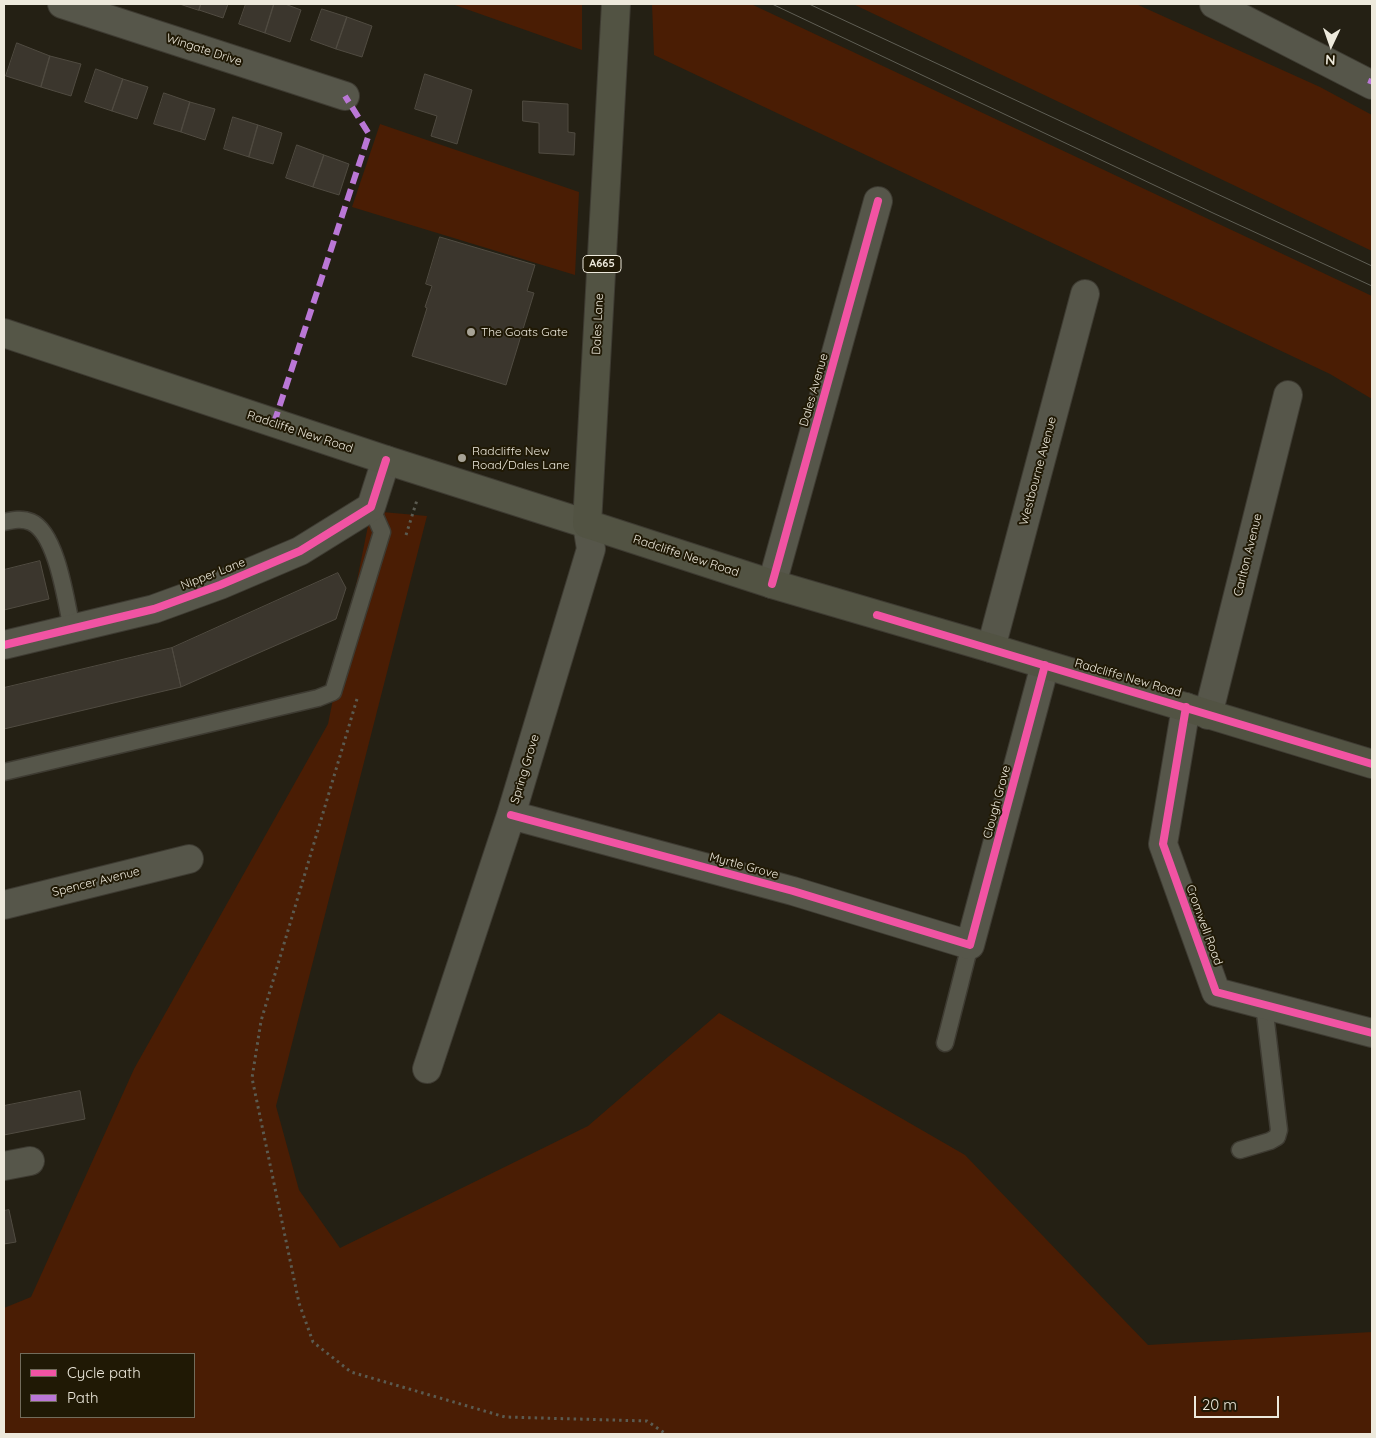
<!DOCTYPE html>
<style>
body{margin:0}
#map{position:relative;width:1376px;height:1438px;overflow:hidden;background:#242014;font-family:Quicksand,sans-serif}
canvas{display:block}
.frame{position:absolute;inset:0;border:5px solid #ede9dc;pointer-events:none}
.legend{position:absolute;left:20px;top:1353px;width:175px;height:65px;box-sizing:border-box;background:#201905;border:1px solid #726c5b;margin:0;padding:6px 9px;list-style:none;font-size:15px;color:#ede9dc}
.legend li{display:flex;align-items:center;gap:10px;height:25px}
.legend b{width:25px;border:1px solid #726c5b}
.north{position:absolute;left:1306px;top:20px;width:50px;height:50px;-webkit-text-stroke:4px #201905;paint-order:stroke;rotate:183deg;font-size:14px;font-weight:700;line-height:20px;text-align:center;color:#ede9dc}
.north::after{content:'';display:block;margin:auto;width:18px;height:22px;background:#ede9dc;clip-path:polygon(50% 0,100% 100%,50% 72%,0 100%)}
.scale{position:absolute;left:1194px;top:1396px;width:85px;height:22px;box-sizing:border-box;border:2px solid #ede9dc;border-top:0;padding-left:6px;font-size:15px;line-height:18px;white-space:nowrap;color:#ede9dc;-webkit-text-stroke:4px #201905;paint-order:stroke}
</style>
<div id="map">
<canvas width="1376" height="1438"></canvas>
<div class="frame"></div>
<ul class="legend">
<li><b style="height:6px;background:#f153a3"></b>Cycle path</li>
<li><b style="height:6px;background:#ba77d6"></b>Path</li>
</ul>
<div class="north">N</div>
<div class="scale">20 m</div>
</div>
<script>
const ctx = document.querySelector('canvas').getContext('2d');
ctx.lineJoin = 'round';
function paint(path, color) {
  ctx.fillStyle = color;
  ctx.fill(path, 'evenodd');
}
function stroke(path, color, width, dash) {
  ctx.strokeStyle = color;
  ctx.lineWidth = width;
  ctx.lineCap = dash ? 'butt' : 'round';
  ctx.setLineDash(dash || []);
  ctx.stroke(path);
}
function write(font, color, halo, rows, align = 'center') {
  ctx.font = font + ' Quicksand,sans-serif';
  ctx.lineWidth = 4;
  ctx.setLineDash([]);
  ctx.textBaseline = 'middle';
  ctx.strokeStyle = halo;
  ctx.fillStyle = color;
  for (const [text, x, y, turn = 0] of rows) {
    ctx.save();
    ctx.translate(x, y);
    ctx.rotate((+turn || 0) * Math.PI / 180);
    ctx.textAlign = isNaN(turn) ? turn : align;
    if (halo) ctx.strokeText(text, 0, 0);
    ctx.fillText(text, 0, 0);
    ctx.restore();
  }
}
const green = new Path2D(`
 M452 4H582V50Z
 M652 4H751L1372 296V399L1330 374 654 55Z
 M853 4H1136L1320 87 1372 115V251Z
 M380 124 579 192 575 275 352 207Z
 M371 511 427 516 276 1106 299 1190 340 1248 588 1126 719 1013 965 1155 1148 1345 1372 1332V1434H4V1308L31 1297 134 1069 328 724ZM21 1354H194V1417H21Z`);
const building = new Path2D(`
 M180 4H201L199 10Z
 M201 4H228L223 18 199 10Z
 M246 4H274L265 33 239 24Z
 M274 4H285L301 10 290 42 265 33Z
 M322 9 347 17 336 49 311 40Z
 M347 17 372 26 362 57 336 49Z
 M17 43 50 56 41 87 6 76Z
 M50 56 81 64 71 96 41 87Z
 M96 69 123 79 112 111 85 102Z
 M425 74 472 90 457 144 431 136 437 116 415 109Z
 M123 79 148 87 137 119 112 111Z
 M164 93 190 102 181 132 154 124Z
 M523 101 568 104V132L575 133 574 155 539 153V123L523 121Z
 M190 102 215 109 205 140 181 132Z
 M233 117 258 125 249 157 224 149Z
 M258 125 282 133 273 164 249 157Z
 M297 145 324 155 313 187 286 178Z
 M324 155 349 164 339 195 313 187Z
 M440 237 535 265 527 291 534 293 506 385 412 356 427 308 425 307 432 286 426 284Z
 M40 561 49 599 4 610V570Z
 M338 573 346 588 336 619 181 687 172 648Z
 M172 648 181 687 4 729V688Z
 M80 1091 85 1119 4 1135V1106Z
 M9 1210 16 1242 4 1244V1211Z`);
const path = new Path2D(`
 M406 535 417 500
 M357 699 261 1021 252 1078 299 1303 313 1342 351 1372 505 1417 647 1421 666 1434`);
const lane = new Path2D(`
 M4 522C13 520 22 518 31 522 57 533 66 602 72 629
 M4 772 318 698 333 692 382 532 371 507
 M945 1043 970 945
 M1240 1150 1270 1141 1277 1137 1279 1130 1264 1005`);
const street = new Path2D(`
 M62 4 345 96
 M1214 4 1372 85
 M772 584 878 201
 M4 645 154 609 220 585 300 551 371 507 386 460
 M991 648 1085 294
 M1186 707 1163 844 1216 992 1372 1033
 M1208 715 1288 395
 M511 815 793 891 970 945 1045 665
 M4 905 189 859
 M427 1069 511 815 591 549 587 524
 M4 1166 30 1161`);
const secondary = new Path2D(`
 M4 333 386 460 587 524`);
const primary = new Path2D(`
 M616 4 587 524 772 584 991 648 1372 764`);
const tram = new Path2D(`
 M772 4 1213 213 1372 286
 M809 4 1372 266`);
const quiet = new Path2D(`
 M1370 84 1372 79
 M274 423 369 134 345 96`);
const cycleway = new Path2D(`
 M772 584 878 201
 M877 615 1372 764
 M4 645 154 609 220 585 300 551 371 507 386 460
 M1186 707 1163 844 1216 992 1372 1033
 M511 815 793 891 970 945 1045 665`);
const markers = [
 [471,332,5,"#a7a396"],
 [462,458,5,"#a7a396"]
];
const shields = [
 [602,264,38]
];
const shieldNames = [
 ["A665",602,264]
];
const streetNames = [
 ["Wingate Drive",204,50,18],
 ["Dales Lane",598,324,-87],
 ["Dales Avenue",814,390,-74],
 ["Radcliffe New Road",300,432,18],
 ["Westbourne Avenue",1038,471,-75],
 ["Carlton Avenue",1248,555,-76],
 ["Radcliffe New Road",686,556,18],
 ["Nipper Lane",213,574,-21],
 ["Radcliffe New Road",1128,678,16],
 ["Spring Grove",525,769,-73],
 ["Clough Grove",997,802,-75],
 ["Myrtle Grove",744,866,15],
 ["Spencer Avenue",96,882,-14],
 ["Cromwell Road",1204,925,70]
];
const poiNames = [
 ["The Goats Gate",481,332],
 ["Radcliffe New",472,451],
 ["Road/Dales Lane",472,465]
];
paint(green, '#4a1d04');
paint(building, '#3b362d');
stroke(building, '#504b41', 1);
stroke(lane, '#3e3b32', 19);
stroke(street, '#3e3b32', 30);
stroke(secondary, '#3e3b32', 30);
stroke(primary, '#3e3b32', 30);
stroke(path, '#5b5b51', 3, [2.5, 4]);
stroke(lane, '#56564a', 16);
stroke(street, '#56564a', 28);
stroke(secondary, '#555647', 28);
stroke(primary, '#525343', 28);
stroke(tram, '#605f55', 1);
stroke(quiet, '#ba77d6', 6, [12, 6]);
stroke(cycleway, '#f153a3', 8);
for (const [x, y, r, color] of markers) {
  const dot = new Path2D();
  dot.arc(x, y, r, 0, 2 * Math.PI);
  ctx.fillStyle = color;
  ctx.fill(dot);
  stroke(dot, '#201905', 2);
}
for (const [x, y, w] of shields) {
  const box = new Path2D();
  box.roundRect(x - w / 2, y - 8.5, w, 17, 4);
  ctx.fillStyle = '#201905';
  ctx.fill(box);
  stroke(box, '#ede9dc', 1);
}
write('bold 11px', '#ede9dc', null, shieldNames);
write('12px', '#ede9dc', '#201905', streetNames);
write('12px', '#ede9dc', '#201905', poiNames, 'left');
</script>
